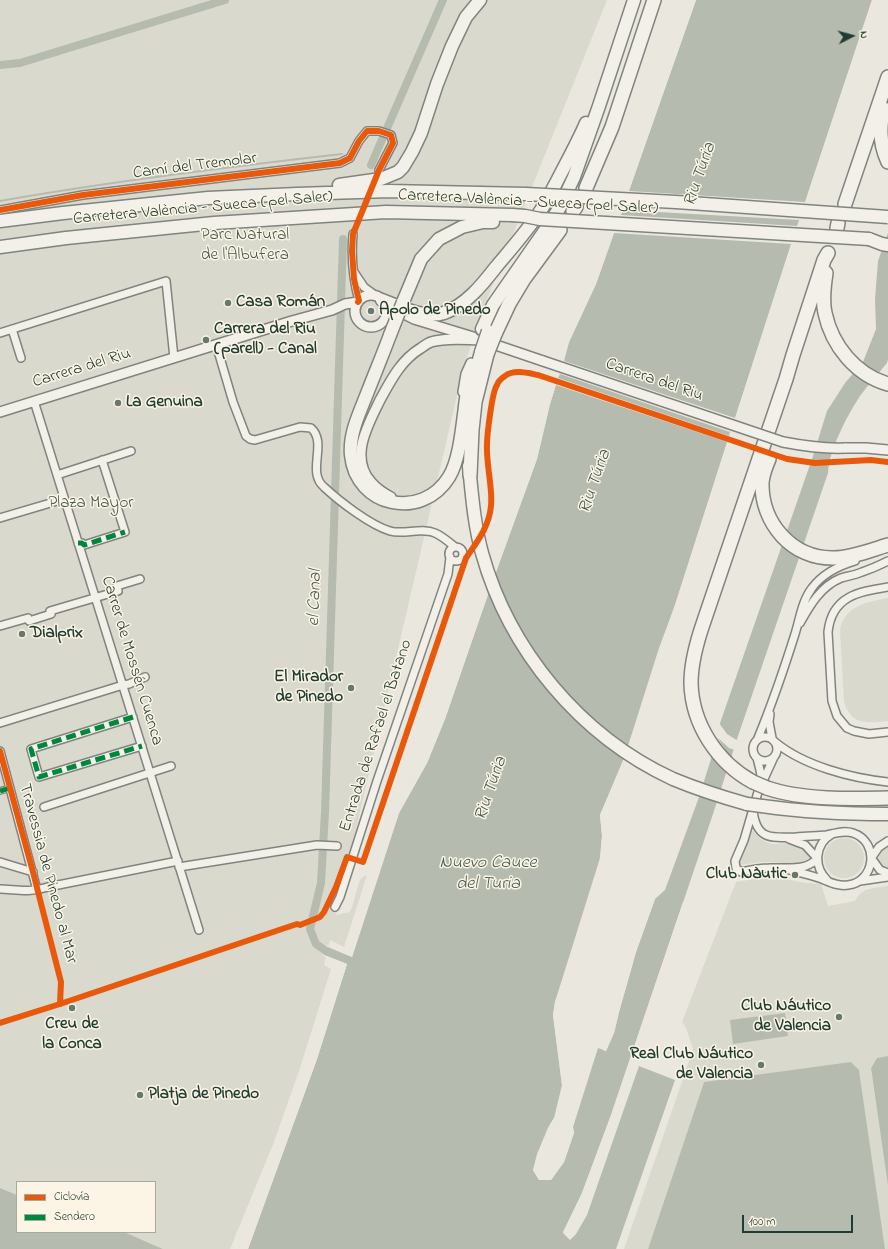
<!DOCTYPE html>
<meta charset="utf-8">
<style>
body{margin:0}
#map{position:relative;width:888px;height:1249px;overflow:hidden;background:#eae7df;font-family:"Indie Flower",sans-serif}
canvas{display:block}
.legend{position:absolute;left:16px;top:1181px;width:140px;height:52px;box-sizing:border-box;background:#fcf5e5;border:1px solid #a4ab9e;margin:0;padding:5px 7px;list-style:none;font-size:12px;color:#1f3d34}
.legend li{display:flex;align-items:center;gap:8px;height:20px}
.legend b{width:20px;border:1px solid #a4ab9e}
.north{position:absolute;left:832px;top:16px;width:40px;height:40px;-webkit-text-stroke:3px #fcf5e5;paint-order:stroke;rotate:84deg;font-size:11px;font-weight:700;line-height:16px;text-align:center;color:#1f3d34}
.north::after{content:'';display:block;margin:auto;width:14px;height:18px;background:#1f3d34;clip-path:polygon(50% 0,100% 100%,50% 72%,0 100%)}
.scale{position:absolute;left:742px;top:1215px;width:111px;height:18px;box-sizing:border-box;border:2px solid #1f3d34;border-top:0;padding-left:5px;font-size:12px;line-height:14px;white-space:nowrap;color:#1f3d34;-webkit-text-stroke:3px #fcf5e5;paint-order:stroke}
</style>
<div id="map">
<canvas width="888" height="1249"></canvas>
<ul class="legend">
<li><b style="height:5px;background:#e8590c"></b>Ciclovía</li>
<li><b style="height:5px;background:#00873e"></b>Sendero</li>
</ul>
<div class="north">N</div>
<div class="scale">100 m</div>
</div>
<script>
const ctx = document.querySelector('canvas').getContext('2d');
ctx.lineJoin = 'round';
function paint(path, color) {
  ctx.fillStyle = color;
  ctx.fill(path, 'evenodd');
}
function stroke(path, color, width, dash) {
  ctx.strokeStyle = color;
  ctx.lineWidth = width;
  ctx.lineCap = dash ? 'butt' : 'round';
  ctx.setLineDash(dash || []);
  ctx.stroke(path);
}
function write(font, color, halo, rows, align = 'center') {
  ctx.font = font + ' "Indie Flower",sans-serif';
  ctx.lineWidth = 3;
  ctx.setLineDash([]);
  ctx.textBaseline = 'middle';
  ctx.strokeStyle = halo;
  ctx.fillStyle = color;
  for (const [text, x, y, turn = 0] of rows) {
    ctx.save();
    ctx.translate(x, y);
    ctx.rotate((+turn || 0) * Math.PI / 180);
    ctx.textAlign = isNaN(turn) ? turn : align;
    if (halo) ctx.strokeText(text, 0, 0);
    ctx.fillText(text, 0, 0);
    ctx.restore();
  }
}
const green = new Path2D(`
 M0 0H607L483 309 463 370 336 915 350 912C355 901 356 889 361 878L367 875 344 947 330 940 324 965 331 969 300 1068 274 1142 230 1249H163L124 1232H155V1182H17V1195L0 1188Z
 M888 598V721C867 723 852 726 844 702L840 629C846 605 867 602 888 598Z
 M751 829C757 836 765 844 775 844 784 844 795 841 803 848 806 850 808 852 810 855V859L807 862 798 865 774 862H761L740 865 738 862 747 843Z
 M824 858a20 20 0 1 1 40 0a20 20 0 1 1-40 0Z
 M888 844V869C882 868 878 864 877 858L882 851Z
 M772 876 805 883 821 884 828 906 855 901C862 887 874 888 888 886V1056L877 1058 871 1068 888 1186V1249H885L859 1070 704 1082 648 1249H624L683 1079 693 1049 686 1028 682 1022 736 882Z`);
const water = new Path2D(`
 M696 0H872L793 239 675 605 624 759 600 815 602 836 600 858 555 1002 553 1015 562 1085 554 1118 548 1128 533 1170 539 1180H551L564 1162 574 1133 573 1127 598 1048 606 1051 614 1033 619 1012 636 952 655 899 665 890 699 797 711 759 719 726 813 456 827 411 845 383 863 362 876 329 875 299 878 261 888 233V359L887 363C878 374 868 385 860 396 847 416 829 450 828 473L737 739 713 814 611 1115 582 1193 563 1232 570 1239 576 1234 587 1215 639 1066 675 1080 616 1249H248L317 1059 347 964 324 955 328 947 352 957 399 813 427 763 445 719 481 614 537 459 550 404 569 342 596 284Z
 M785 1013 788 1036 733 1044 730 1020Z
 M888 1056V1186L871 1068 877 1058Z
 M851 1062 859 1070 885 1249H648L704 1082Z
 M0 1188 17 1195V1232H124L163 1249H0Z`);
const pier = new Path2D(`
 M693 0H696L629 191 805 202 872 0H874L795 239 677 605 661 648 626 760 602 815 604 835 602 859 595 884 600 859 602 836 600 815 624 758 593 735 578 721 562 705 543 683 528 664 515 644 504 625 489 592 445 719 427 763 399 813 352 957 326 946 328 945 351 954 397 812 425 762 443 719 479 613 535 458 548 404 567 342 595 284ZM623 210 799 220V221L797 226 621 215ZM614 233 791 244 735 418 564 361 569 342 596 284ZM560 374 730 432 729 436 558 378ZM556 385 727 442 675 605 659 648 628 746 602 727 584 711 559 684 546 668 533 650 521 630 509 609 495 574 537 459 550 404Z
 M719 723 727 734 738 741 735 750 729 748 718 738 727 752 733 758 728 774 710 753Z
 M655 899 636 952 619 1012 614 1033 606 1051 603 1050V1048H605L612 1033 617 1011 635 951 652 901Z
 M683 902 684 908 641 1034 637 1041 635 1051 613 1116 584 1193 566 1232 570 1237 574 1232 576 1234 570 1240 563 1233 582 1193 611 1115Z
 M580 930 557 1002 556 1015 564 1083 562 1085 553 1015 555 1002Z
 M322 954 347 964 317 1059 248 1249H246L316 1059 345 965 323 956Z
 M554 1118V1122L550 1128 539 1155 536 1169 540 1178H550L562 1161 572 1133 571 1126 573 1127 574 1133 564 1162 551 1180H539L533 1170 537 1154 548 1128Z`);
const stream = new Path2D(`
 M0 201C113 181 227 167 342 154`);
const canal = new Path2D(`
 M0 65 20 63 225 0
 M371 165 443 0
 M326 951 316 944 310 929 321 883 325 812 343 239`);
const minorTunnel = new Path2D(`
 M353 234 371 190`);
const pedestrian = new Path2D(`
 M0 791 10 788`);
const minor = new Path2D(`
 M0 210 83 195 340 163 350 158 359 141 367 131H379L391 135 393 143 379 170
 M353 234C351 256 353 279 359 301
 M354 272 364 287 375 295
 M12 329 21 358
 M0 333 166 281 174 358
 M216 344 233 402 246 436 250 439 255 440 300 427 311 428C328 443 306 472 324 487 339 501 370 525 390 531 404 535 421 527 435 533 442 536 449 542 455 547
 M34 401 199 930
 M57 475 131 451
 M0 518 64 499
 M78 543H82L84 545 125 532 102 460
 M449 554a7 7 0 1 1 14 0a7 7 0 1 1-14 0Z
 M888 587C858 592 832 596 828 632L832 701 837 716 847 728 854 731 869 734 888 732
 M800 623C810 605 821 586 841 578 848 576 855 575 862 572 871 569 880 565 888 561
 M0 626 28 618 29 621 51 614 50 611 118 591 117 586 140 579
 M770 714 769 722 772 738
 M133 717 31 749 39 777 142 746
 M0 723 123 685 129 684 145 677
 M753 749a12 12 0 1 1 24 0a12 12 0 1 1-24 0Z
 M758 738C772 704 784 669 795 634 800 618 802 601 812 588 823 573 838 566 855 561
 M775 742C804 766 851 778 888 782
 M0 751 37 890
 M774 757 758 792 744 840 735 861 736 868 741 872C750 870 760 868 769 868 786 867 804 872 817 859
 M757 758 760 770 762 781
 M44 807 171 766
 M753 810C756 840 771 838 796 837 806 836 816 836 827 835 836 833 844 830 853 833 880 842 875 882 848 885 837 887 828 881 819 878 808 874 797 872 786 869
 M789 839 805 845 817 858
 M872 857 879 847 888 841
 M872 859 880 870 888 873
 M0 862 33 872
 M179 867 317 845 337 846
 M827 880C813 866 815 844 832 834
 M860 881 888 877
 M0 889C19 890 29 893 48 887L178 861
 M335 907 340 897 377 781 448 574 450 557`);
const tertiary = new Path2D(`
 M355 311a16 16 0 1 1 32 0a16 16 0 1 1-32 0Z
 M400 312 414 319 473 337
 M487 342 543 361
 M463 392 466 374 471 363
 M0 412 292 321 332 310 345 304 358 302
 M845 448H866L888 450
 M391 497C383 493 377 489 371 482 349 457 368 425 380 400 391 380 401 360 421 348 424 346 428 343 431 342 448 337 467 340 483 340`);
const trunk = new Path2D(`
 M339 185 381 179 398 172 403 167 412 152 421 133 437 84 452 46 466 17 480 0
 M0 221 63 213 208 198 297 194 389 191 526 194
 M869 239 882 244 888 245
 M0 247 66 238 214 223 386 212 512 215
 M382 300C400 307 424 319 444 313 466 305 482 285 496 267 511 249 528 230 541 210 547 201 551 192 556 183 566 163 577 144 586 123
 M403 302 421 259 439 239 462 227 483 222H493
 M482 329 493 305 546 229 560 207 574 177 599 106 634 0
 M390 335C383 354 375 373 368 391 360 412 349 433 351 455 356 507 422 521 449 477 462 456 463 412 468 386
 M471 396 475 375 481 352
 M469 466C472 495 474 524 482 553 509 650 580 736 673 779 697 789 722 797 747 804
 M762 806C804 812 846 814 888 814`);
const motorway = new Path2D(`
 M884 109C879 127 880 145 888 162
 M586 188 612 127 654 0
 M845 204 888 77
 M573 211 576 207
 M837 228 838 223
 M826 273C824 286 822 300 825 313 832 346 856 375 888 384
 M495 334 509 304 524 279 560 230
 M769 459C766 466 763 474 762 482 761 523 792 559 834 558 852 558 871 550 888 545
 M470 475 472 430 475 402 487 354
 M753 782C718 763 692 725 691 683 691 662 697 641 704 621L786 379 793 355 824 260 828 253
 M767 788C802 800 851 799 888 798`);
const tertiaryBridge = new Path2D(`
 M543 361 783 442C804 446 823 449 845 448`);
const trunkBridge = new Path2D(`
 M526 194 676 202 888 217
 M512 215 525 216 540 219 869 239
 M390 335 403 302
 M481 352 488 331
 M747 804 762 806`);
const motorwayBridge = new Path2D(`
 M487 354 495 334
 M753 782 767 788`);
const quiet = new Path2D(`
 M78 543H82L84 545 125 532
 M133 717 31 749 39 777 142 746
 M0 791 10 788`);
const cycleway = new Path2D(`
 M0 210 83 195 340 163 350 158 359 141 367 131H379L391 135 393 143 379 170 353 234 352 251 354 279 359 301 358 302
 M0 751 33 872 61 982 60 1004
 M0 1023 60 1004 282 929 297 924 300 925 320 917 324 912 336 887 347 857 363 862 466 558C477 542 489 527 491 506 493 488 486 465 487 445 487 435 492 392 497 385 498 382 502 378 505 376 514 369 528 373 538 375L787 459 815 463 871 460 888 462`);
const markers = [
 [228,303,4,"#667870"],
 [371,311,4,"#667870"],
 [206,340,4,"#667870"],
 [118,403,4,"#667870"],
 [22,634,4,"#667870"],
 [351,688,4,"#667870"],
 [795,875,4,"#667870"],
 [72,1008,4,"#667870"],
 [839,1017,4,"#667870"],
 [761,1065,4,"#667870"],
 [140,1095,4,"#667870"]
];
const streetNames = [
 ["Camí del Tremolar",195,167,-7],
 ["Carretera València - Sueca (pel Saler)",528,203,3],
 ["Carretera València - Sueca (pel Saler)",203,209,-5],
 ["Carrera del Riu",82,369,-17],
 ["Carrera del Riu",654,381,19],
 ["Carrer de Mossén Cuenca",131,661,73],
 ["Entrada de Rafael el Batano",377,736,-72],
 ["Travessia de Pinedo al Mar",47,874,75]
];
const parkNames = [
 ["Parc Natural",245,236],
 ["de l'Albufera",245,256],
 ["Plaza Mayor",91,504]
];
const poiNames = [
 ["Casa Román",236,303],
 ["Apolo de Pinedo",379,311],
 ["Carrera del Riu",214,330],
 ["(parell) - Canal",214,350],
 ["La Genuina",126,403],
 ["Dialprix",30,634],
 ["El Mirador",343,678,"right"],
 ["de Pinedo",343,698,"right"],
 ["Club Nàutic",787,875,"right"],
 ["Club Náutico",831,1007,"right"],
 ["de Valencia",831,1027,"right"],
 ["Creu de",72,1025,"center"],
 ["la Conca",72,1045,"center"],
 ["Real Club Náutico",753,1055,"right"],
 ["de Valencia",753,1075,"right"],
 ["Platja de Pinedo",148,1095]
];
const waterNames = [
 ["Riu Túria",701,175,-71],
 ["Riu Túria",596,482,-71],
 ["el Canal",316,598,-88],
 ["Riu Túria",492,789,-71],
 ["Nuevo Cauce",488,864],
 ["del Turia",488,885]
];
paint(green, '#dad9cd');
paint(water, '#b6bbaf');
paint(pier, '#eae7df');
stroke(stream, '#b6bbaf', 2);
stroke(canal, '#b6bbaf', 8);
stroke(minorTunnel, '#c1c5bd', 7, [7, 3.5]);
stroke(pedestrian, '#80847f', 8);
stroke(minor, '#80847f', 10);
stroke(tertiary, '#80847f', 12);
stroke(trunk, '#80847f', 15);
stroke(motorway, '#80847f', 16);
stroke(pedestrian, '#f3f0ea', 5.5);
stroke(minor, '#f3f0ea', 7);
stroke(tertiary, '#f3f0ea', 9);
stroke(trunk, '#f3f0ea', 12);
stroke(motorway, '#f3f0ea', 13);
stroke(tertiaryBridge, '#80847f', 12, []);
stroke(trunkBridge, '#80847f', 15, []);
stroke(motorwayBridge, '#80847f', 16, []);
stroke(tertiaryBridge, '#f3f0ea', 9);
stroke(trunkBridge, '#f3f0ea', 12);
stroke(motorwayBridge, '#f3f0ea', 13);
stroke(quiet, '#00873e', 5, [10, 5]);
stroke(cycleway, '#e8590c', 6);
for (const [x, y, r, color] of markers) {
  const dot = new Path2D();
  dot.arc(x, y, r, 0, 2 * Math.PI);
  ctx.fillStyle = color;
  ctx.fill(dot);
  stroke(dot, '#fcf5e5', 1.5);
}
write('17px', '#1f3d34', '#fcf5e5', streetNames);
write('17px', '#425a50', '#fcf5e5', parkNames);
write('bold 17px', '#1f3d34', '#fcf5e5', poiNames, 'left');
write('italic 18px', '#455d53', '#fcf5e5', waterNames);
</script>
